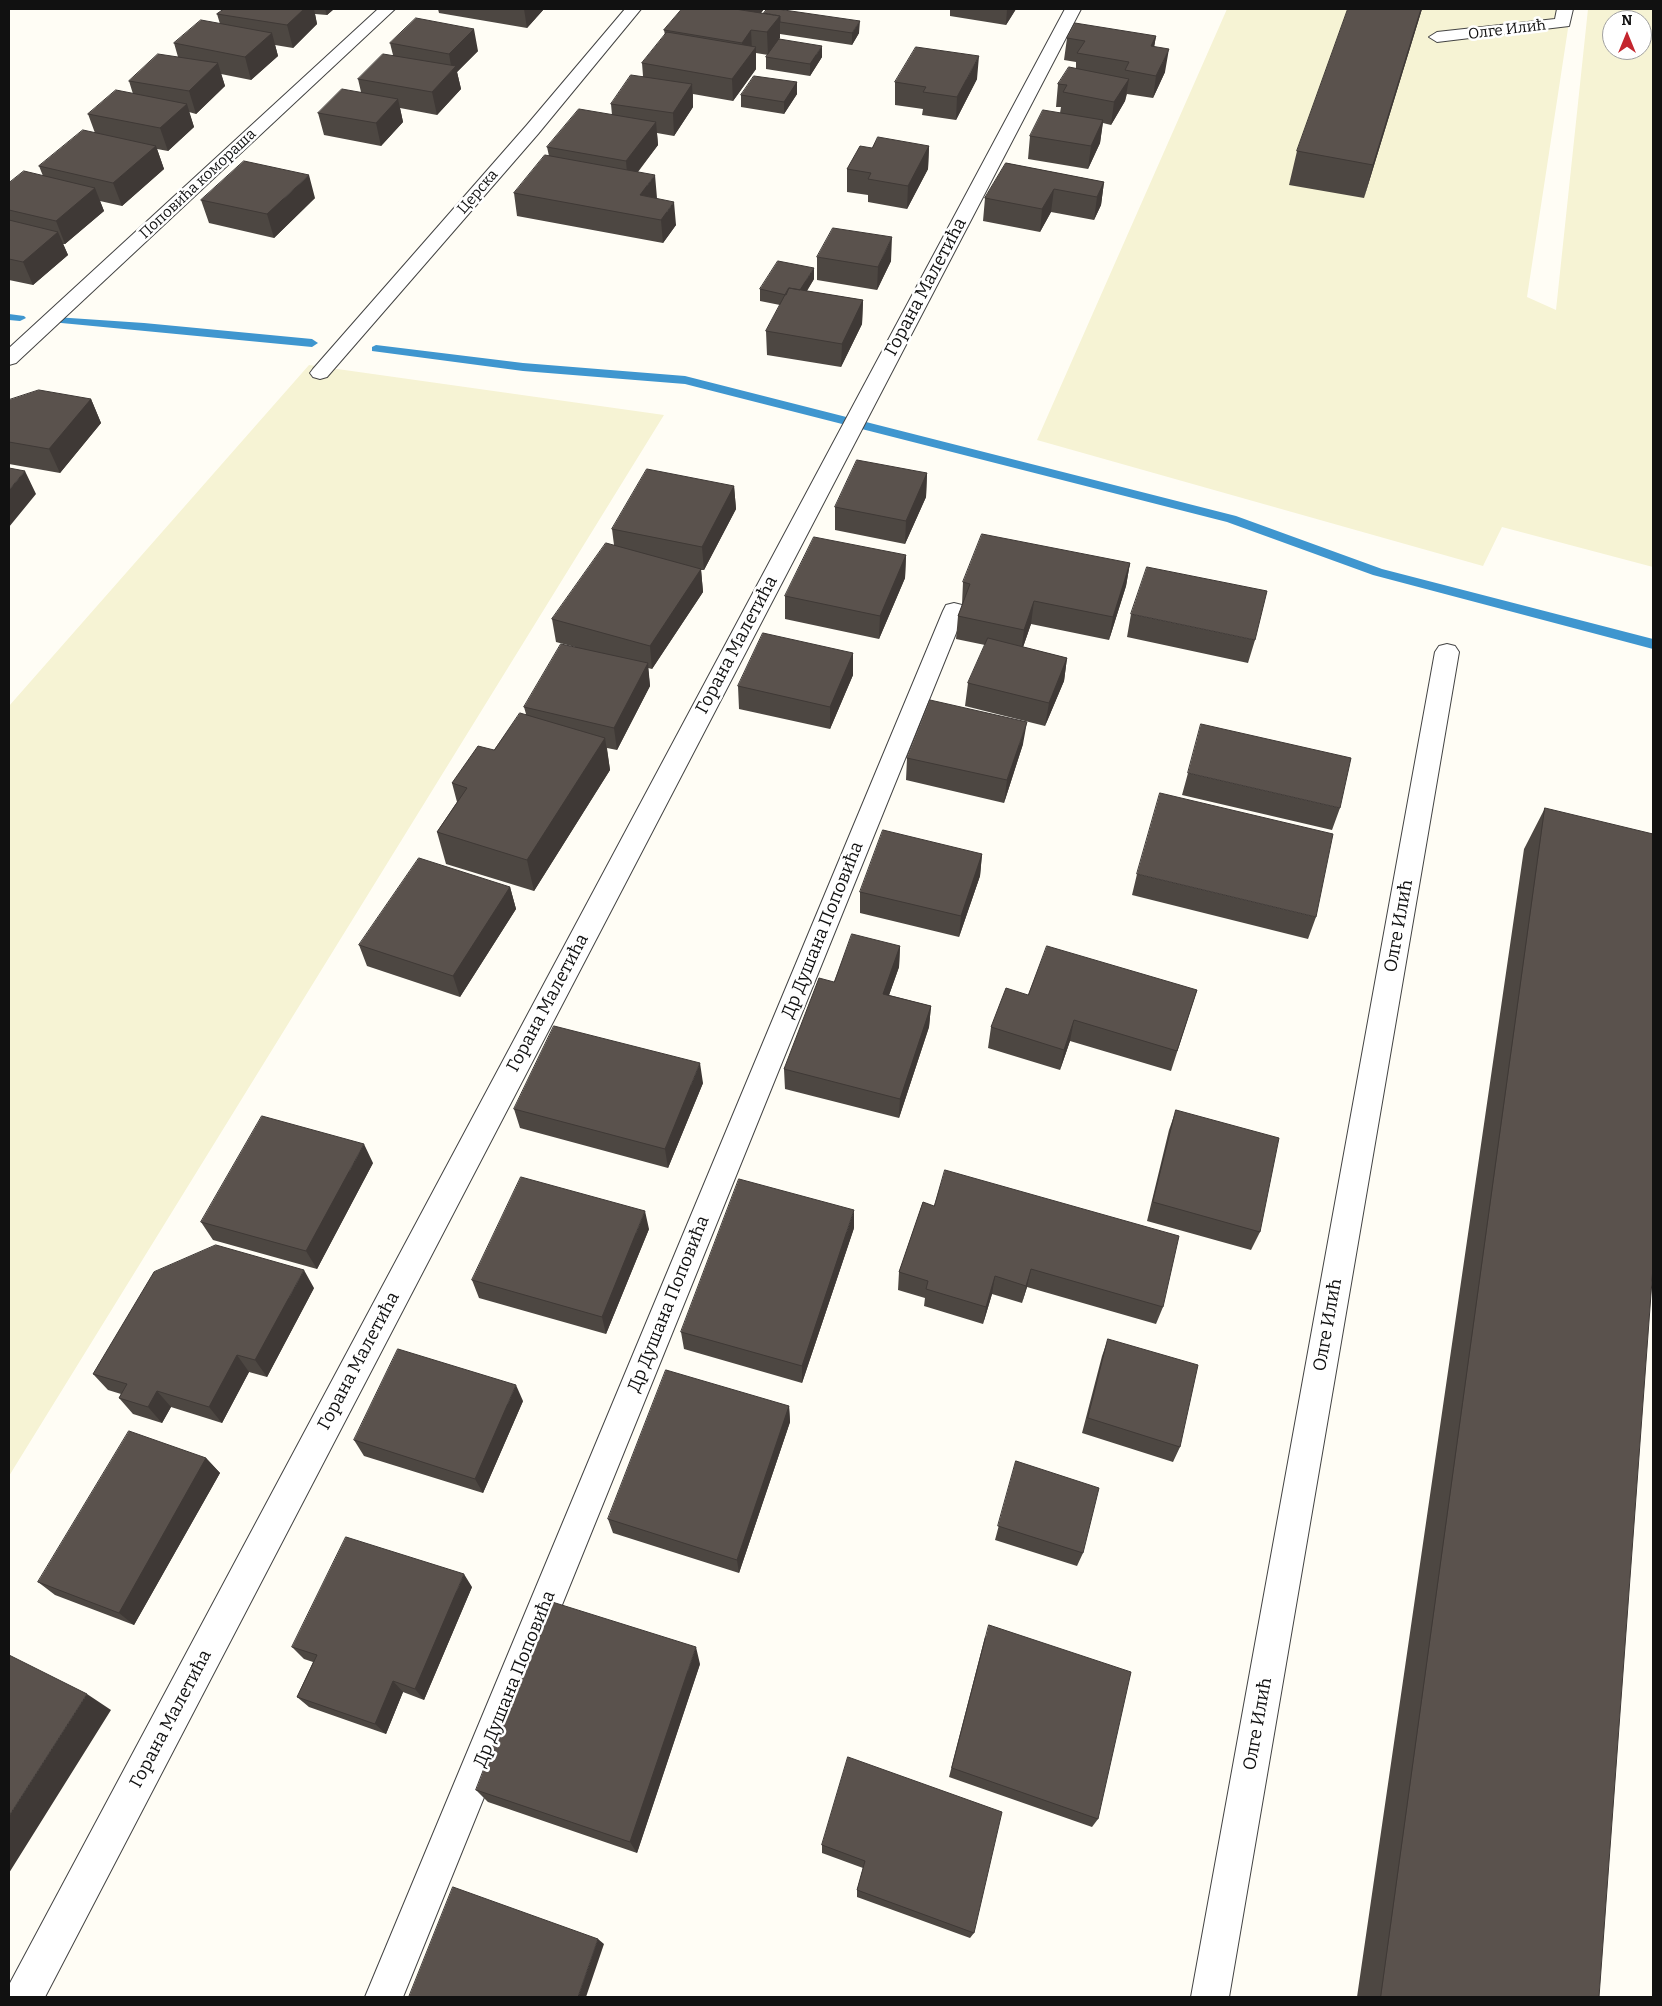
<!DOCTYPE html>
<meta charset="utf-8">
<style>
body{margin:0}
#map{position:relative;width:1662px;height:2006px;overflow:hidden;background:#fffdf5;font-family:Bitter,serif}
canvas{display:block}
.frame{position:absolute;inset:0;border:10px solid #111;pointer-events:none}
.north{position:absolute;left:1602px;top:10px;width:50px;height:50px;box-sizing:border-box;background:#fff;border:1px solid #a0a0a0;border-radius:50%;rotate:0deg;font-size:14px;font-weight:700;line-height:20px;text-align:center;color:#111}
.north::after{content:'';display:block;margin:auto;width:18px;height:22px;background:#c4262e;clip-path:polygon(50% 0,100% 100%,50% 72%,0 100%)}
</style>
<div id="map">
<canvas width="1662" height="2006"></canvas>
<div class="frame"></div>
<div class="north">N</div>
</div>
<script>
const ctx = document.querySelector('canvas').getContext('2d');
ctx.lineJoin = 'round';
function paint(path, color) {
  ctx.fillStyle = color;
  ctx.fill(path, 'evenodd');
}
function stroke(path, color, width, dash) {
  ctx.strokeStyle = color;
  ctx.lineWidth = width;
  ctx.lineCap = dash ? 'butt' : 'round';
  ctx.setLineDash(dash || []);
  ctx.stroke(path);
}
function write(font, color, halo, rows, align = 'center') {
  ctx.font = font + ' Bitter,serif';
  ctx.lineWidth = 5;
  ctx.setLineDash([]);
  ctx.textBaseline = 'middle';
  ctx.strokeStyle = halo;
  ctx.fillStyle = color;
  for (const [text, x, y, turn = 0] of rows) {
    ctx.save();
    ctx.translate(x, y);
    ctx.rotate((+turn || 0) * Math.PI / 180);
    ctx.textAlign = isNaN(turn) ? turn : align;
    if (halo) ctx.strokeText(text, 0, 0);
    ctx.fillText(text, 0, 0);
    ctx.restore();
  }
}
const farmland = new Path2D(`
 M1227 9H1571L1527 297 1556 310 1588 9H1653V567L1502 527 1483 566 1037 440ZM1612 20H1642V50H1612Z
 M309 365 664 415 9 1476V706Z`);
const stream = new Path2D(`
 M9 314 24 316 26 318 20 321 9 320Z
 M55 317 144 323 312 339 318 343 312 347 51 322V318Z
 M376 345 523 363 685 376 1236 516 1382 569 1653 639V649L1373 575 1227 522 685 384 523 371 372 351V347Z`);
const lane = new Path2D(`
 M1557 9H1573L1569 26 1437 42 1429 37 1437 32 1555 19Z`);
const street = new Path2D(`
 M378 9H395L16 363 9 365V348Z
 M625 9H641L538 134 327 377 320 379 313 377 310 373 313 369 526 126Z
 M1065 9H1081L45 1997H9L10 1983Z
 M954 603 962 605 965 611 403 1997H365L943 611 946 605Z
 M1447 644 1455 646 1459 652 1229 1997H1191L1435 652 1439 646Z`);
const wall = new Path2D(`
 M224 9H334L327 15 315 14 317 24 293 48 275 45 278 56 251 80 221 74 225 86 196 114 189 112 194 127 168 151 157 149 164 169 122 206 100 201 104 211 65 244H63L68 255 33 285 9 280V183L43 176 39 166 95 133 88 114 133 94 129 81 178 57 174 43 220 24 217 14Z
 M438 9H544L527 28 439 13Z
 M682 9H764L761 13 859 33 852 45 780 34 779 39 822 57 810 76 766 69V57L768 55 756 53V69L733 101 693 94V107L674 136 657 133 658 145 638 172 676 225 663 243 517 216 514 193 549 156 547 147 612 115 611 104 643 76 642 63 665 35 664 30Z
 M950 9H1016L1006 25 950 16Z
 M1348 9H1422L1364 198 1289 185 1297 151Z
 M1156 36 1154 47 1165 72 1153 98 1127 94 1125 101 1111 125 1103 123 1100 143 1088 169 1028 159 1030 136 1060 113 1061 107H1056L1058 84 1076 68V62L1064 60 1067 38Z
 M390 43 478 51 457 72 461 89 437 115 400 108 403 122 381 146 324 135 318 113 361 92 358 79 393 55Z
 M977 79 956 120 922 115 923 109 895 105V82Z
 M797 82V94L784 114 741 107V95Z
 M929 146 928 169 907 209 868 202V195L847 192V169L872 148Z
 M1006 163 1104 182 1101 205 1094 220 1051 212 1040 232 983 221 985 198Z
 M315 198 274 238 209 223 201 200Z
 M817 257 891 261 877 290 817 280Z
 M814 279 807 291 863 300 862 324 841 367 767 355 766 331 780 305 760 301V289Z
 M91 399 101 423 60 473 9 464V400Z
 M927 473 926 497 905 544 835 530V507Z
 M734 486 736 509 704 570H701L703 592 652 669 648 668 650 686 617 750 607 748 610 770 534 891 446 864 437 832 457 802 452 783 494 750 526 714 524 707 575 647 556 642 552 619 614 545 612 529Z
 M906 555 905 578 879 639 785 619V596Z
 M1130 563 1126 586 1109 640 1031 624 1023 647 1067 658 1064 681 1045 726 965 706 968 683 985 645 956 639 958 616 962 605 963 582Z
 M1131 614 1255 640 1248 663 1127 637Z
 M853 653V675L830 729 739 709 738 686Z
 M1023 744 1004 803 906 780 907 758Z
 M1188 773 1340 808 1332 830 1182 795Z
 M1545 808 1599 1997H1357L1524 849Z
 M982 854 980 876 959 937 860 913V892Z
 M1137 874 1316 917 1308 939 1132 895Z
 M510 887 516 909 460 997 367 966 359 945Z
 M900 946 899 967 889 995 931 1006 929 1027 899 1118 785 1089 784 1069 834 982Z
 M1197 990 1171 1071 1070 1041 1060 1070 988 1048 991 1027 1028 995Z
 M703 1083 668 1168 520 1128 514 1109Z
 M1176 1110 1260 1232 1251 1250 1147 1221 1169 1130Z
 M373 1163 317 1269 213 1240 201 1222Z
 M923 1202 1163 1307 1156 1324 1027 1287 1022 1303 992 1294 983 1324 924 1306 925 1298 898 1290 899 1272Z
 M854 1228 802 1383 684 1349 681 1332Z
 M649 1229 606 1334 479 1298 472 1280Z
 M314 1288 267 1377 249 1372 222 1423 171 1407 162 1423 133 1414 119 1398 121 1394 108 1390 93 1374Z
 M1108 1339 1180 1447 1173 1462 1082 1433 1102 1356Z
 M523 1401 483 1493 364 1456 354 1440Z
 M789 1406 790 1422 739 1573 613 1533 608 1519Z
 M206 1458 220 1473 134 1625 55 1595 38 1582Z
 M1016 1461 1083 1553 1077 1566 995 1540Z
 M472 1587 424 1700 403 1692 386 1734 309 1707 297 1697 313 1662 304 1659 292 1647Z
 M985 1637 1098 1819 1092 1827 949 1777Z
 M700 1664 637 1853 488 1802 476 1790Z
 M848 1757 974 1933 970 1938 857 1897V1890L863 1868 822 1853V1845Z`);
const shadedWall = new Path2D(`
 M304 9H314L317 24 293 48 287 25Z
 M325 9H334L327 15Z
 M524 9H544L527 28Z
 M746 9H764L747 31Z
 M1007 9H1016L1006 25Z
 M1421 9H1422L1364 198 1373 165Z
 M780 16V38L768 55 767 32Z
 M860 21 859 33 852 45V33Z
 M474 29 478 51 457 72 461 89 437 115 432 92 452 71 449 54Z
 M751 30 752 51 756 47V69L733 101 732 79 743 64 742 43Z
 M272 33 278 56 251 80 245 57Z
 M1156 36 1152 59 1151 46Z
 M822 46V57L810 76V64Z
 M1169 49 1165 72 1153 98 1156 76Z
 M979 56 977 79 956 120 957 97Z
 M218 63 225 86 196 114 189 91Z
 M1129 79 1125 101 1111 125 1114 102Z
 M797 82V94L784 114V102Z
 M692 84 693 107 674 136 673 113Z
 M398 99 403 122 381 146 376 123Z
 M187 104 194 127 168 151 160 128Z
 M1103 120 1100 143 1088 169 1091 146Z
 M656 122 658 145 628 184 626 161Z
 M156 146 164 169 122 206 113 183Z
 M929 146 928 169 907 209 908 186Z
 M309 175 315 198 274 238 267 214Z
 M655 175 657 198 640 195Z
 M1104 182 1101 205 1094 220 1097 197Z
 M95 188 104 211 65 244 56 221Z
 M1054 189 1051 212 1040 232 1042 209Z
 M674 202 676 225 663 243 661 220Z
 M58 232 68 255 33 285 23 262Z
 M892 237 891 261 877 290 878 267Z
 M814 268V279L796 308V296Z
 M863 300 862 324 841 367 842 344Z
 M91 399 101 423 60 473 49 449Z
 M25 471 36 494 9 527V490Z
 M927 473 926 497 905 544 906 521Z
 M734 486 736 509 704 570 702 547Z
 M906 555 905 578 879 639 880 616Z
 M1130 563 1126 586 1109 640 1113 617Z
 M701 569 703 592 652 669 650 646Z
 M1034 601 1031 624 1021 653 1024 630Z
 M853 653V675L830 729V707Z
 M1067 658 1064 681 1045 726 1049 703Z
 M648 663 650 686 617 750 614 728Z
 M1027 722 1023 744 1004 803 1007 780Z
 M605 738 610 770 534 891 527 860Z
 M982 854 980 876 959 937 961 916Z
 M510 887 516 909 460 997 453 976Z
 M900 946 899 967 882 1015 883 994Z
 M931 1006 929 1027 899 1118 900 1099Z
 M1074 1020 1070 1041 1060 1070 1064 1050Z
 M700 1063 703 1083 668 1168 665 1149Z
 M364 1144 373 1163 317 1269 306 1251Z
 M854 1210V1228L802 1383V1366Z
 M645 1211 649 1229 606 1334 602 1317Z
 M1031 1269 1027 1287 1022 1303 1026 1286Z
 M304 1270 314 1288 267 1377 255 1360Z
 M995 1276 992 1294 983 1324 986 1307Z
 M237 1355 249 1372 222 1423 209 1407Z
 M516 1385 523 1401 483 1493 475 1479Z
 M157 1391 171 1407 162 1423 148 1407Z
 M789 1406 790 1422 739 1573 737 1560Z
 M206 1458 220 1473 134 1625 119 1613Z
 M464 1574 472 1587 424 1700 415 1689Z
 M696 1647 700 1664 637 1853 630 1842Z
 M393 1681 403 1692 386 1734 375 1724Z
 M87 1694 111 1710 9 1873V1816Z
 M598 1939 604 1944 586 1997H578Z`);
const building = new Path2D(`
 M224 9H304L287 25 217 14Z
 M682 9H735L780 16 767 32 751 30 742 43 664 30Z
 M767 9H777L860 21 852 33 780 22V16L764 13Z
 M1348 9H1421L1373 165 1297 151Z
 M416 18 474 29 449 54 390 43Z
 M201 20 272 33 245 57 174 43Z
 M1075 23 1156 36 1151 46 1169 49 1156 76 1125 70 1129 62 1077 53 1085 41 1067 38Z
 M667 32 756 47 732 79 642 63Z
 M779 39 822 46 810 64 766 57Z
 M916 47 979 56 957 97 923 92 926 87 895 82Z
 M158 54 218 63 189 91 129 81Z
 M383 54 456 66 432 92 358 79Z
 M1069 67 1129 79 1114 102 1063 92 1067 85 1058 84Z
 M631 75 692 84 673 113 611 104Z
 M754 76 797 82 784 102 741 95Z
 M342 89 398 99 376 123 318 113Z
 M116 90 187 104 160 128 88 114Z
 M579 109 656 122 626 161 547 147Z
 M1043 110 1103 120 1091 146 1030 136Z
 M83 130 156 146 113 183 39 166Z
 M878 137 929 146 908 186 868 179 871 173 847 169 860 146 872 148Z
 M545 155 655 175 640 195 674 202 661 220 514 193Z
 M244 161 309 175 267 214 201 200Z
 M1006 163 1104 182 1097 197 1054 189 1042 209 985 198Z
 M24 171 95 188 56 221 9 210V183Z
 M9 220 58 232 23 262 9 259Z
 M833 228 892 237 878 267 817 257Z
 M778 261 814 268 800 290 789 288 786 295 760 289Z
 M789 288 863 300 842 344 766 331Z
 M39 390 91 399 49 449 9 442V400Z
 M857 460 927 473 906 521 835 507Z
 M9 468 25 471 9 490Z
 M647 469 734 486 702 547 612 529Z
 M982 534 1130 563 1113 617 1034 601 1024 630 958 616 970 584 963 582Z
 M814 537 906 555 880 616 785 596Z
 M606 543 701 569 650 646 552 619Z
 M1147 567 1267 591 1255 640 1131 614Z
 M763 633 853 653 830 707 738 686Z
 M988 638 1067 658 1049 703 968 683Z
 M561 644 648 663 614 728 524 707Z
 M930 700 1027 722 1007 780 907 758Z
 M520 713 605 738 527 860 437 832 467 788 452 783 478 746 494 750Z
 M1201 724 1351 758 1340 808 1188 773Z
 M1160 793 1333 834 1316 917 1137 874Z
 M1545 808 1653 834V1267L1599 1997H1381Z
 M883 830 982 854 961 916 860 892Z
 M419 858 510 887 453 976 359 945Z
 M852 934 900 946 883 994 931 1006 900 1099 784 1069 819 978 834 982Z
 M1047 946 1197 990 1177 1051 1074 1020 1064 1050 991 1027 1006 988 1028 995Z
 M554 1026 700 1063 665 1149 514 1109Z
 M1176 1110 1279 1138 1260 1232 1153 1202Z
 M262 1116 364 1144 306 1251 201 1222Z
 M945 1170 1179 1236 1163 1307 1031 1269 1026 1286 995 1276 986 1307 926 1289 928 1281 899 1272 923 1202 934 1206Z
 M521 1177 645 1211 602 1317 472 1280Z
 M739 1179 854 1210 802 1366 681 1332Z
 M216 1245 304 1270 255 1360 237 1355 209 1407 157 1391 148 1407 119 1398 127 1384 93 1374 154 1272Z
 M1108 1339 1198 1365 1180 1447 1088 1418Z
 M398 1349 516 1385 475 1479 354 1440Z
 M666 1370 789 1406 737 1560 608 1519Z
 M129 1431 206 1458 119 1613 38 1582Z
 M1016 1461 1099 1488 1083 1553 998 1526Z
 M346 1537 464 1574 415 1689 393 1681 375 1724 297 1697 317 1655 292 1647Z
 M549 1601 696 1647 630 1842 476 1790Z
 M989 1625 1131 1672 1098 1819 952 1768Z
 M9 1655 87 1694 9 1816Z
 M848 1757 1002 1812 974 1933 857 1890 865 1861 822 1845Z
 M453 1887 598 1939 578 1997H409Z`);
const farStreetnames = [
 ["Олге Илић",1507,30,-7],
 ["Поповића комораша",198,184,-43],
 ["Церска",478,192,-49]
];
const streetNames = [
 ["Горана Малетића",926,287,-62],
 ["Горана Малетића",737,645,-62],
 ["Олге Илић",1399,926,-80],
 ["Др Душана Поповића",823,930,-68],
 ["Горана Малетића",548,1003,-62],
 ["Др Душана Поповића",669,1304,-68],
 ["Олге Илић",1328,1325,-80],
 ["Горана Малетића",359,1361,-62],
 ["Др Душана Поповића",515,1679,-68],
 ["Горана Малетића",171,1719,-62],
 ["Олге Илић",1258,1724,-80]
];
paint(farmland, '#f6f3d4');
paint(stream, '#3f96cf');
stroke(lane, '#444', 2);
stroke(street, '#444', 2);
paint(lane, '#fff');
paint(street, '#fff');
paint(wall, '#4d4742');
paint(shadedWall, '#3f3936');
paint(building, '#5a524d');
stroke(building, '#3f3936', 1);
write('15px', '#111', '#fff', farStreetnames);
write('18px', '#111', '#fff', streetNames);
</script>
